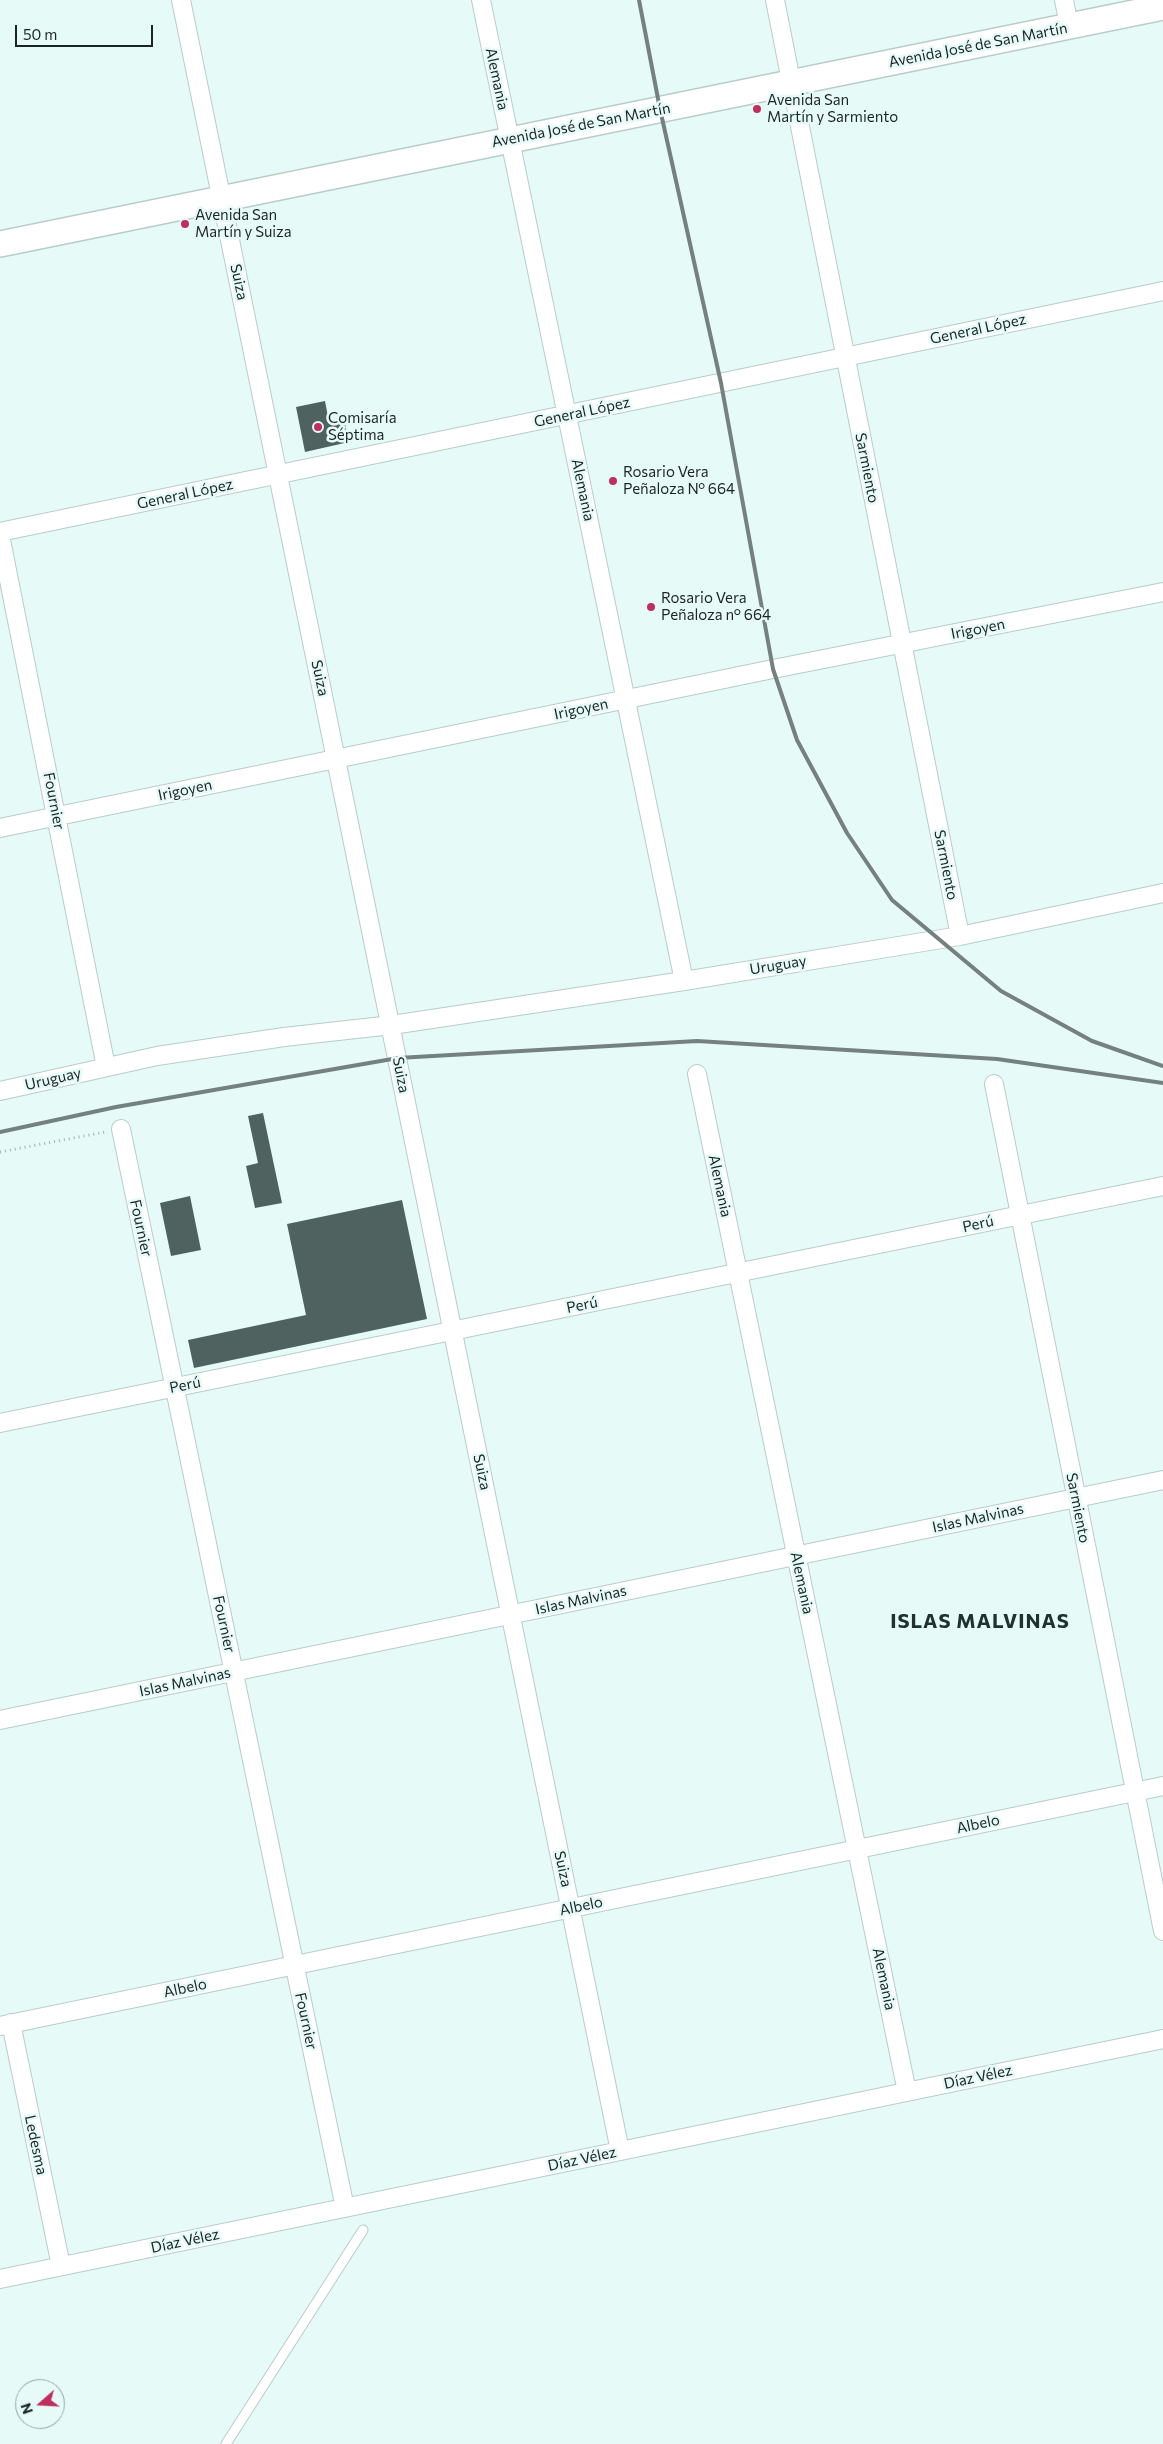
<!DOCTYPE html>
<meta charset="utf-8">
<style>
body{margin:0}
#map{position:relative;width:1163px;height:2444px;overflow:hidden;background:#e6fbf8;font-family:Commissioner,sans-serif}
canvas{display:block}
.north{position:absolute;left:15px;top:2379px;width:50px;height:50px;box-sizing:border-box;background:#e6fbf8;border:1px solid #96a5a3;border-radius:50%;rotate:251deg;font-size:14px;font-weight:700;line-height:20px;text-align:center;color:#1d2524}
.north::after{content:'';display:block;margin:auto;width:18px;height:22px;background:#bd2f5f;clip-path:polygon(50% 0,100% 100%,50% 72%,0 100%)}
.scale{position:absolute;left:15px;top:25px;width:138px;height:22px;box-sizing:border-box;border:2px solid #1d2524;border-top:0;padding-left:6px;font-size:15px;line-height:18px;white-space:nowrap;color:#1d2524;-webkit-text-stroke:4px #e6fbf8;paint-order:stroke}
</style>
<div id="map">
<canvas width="1163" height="2444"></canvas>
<div class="north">N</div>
<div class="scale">50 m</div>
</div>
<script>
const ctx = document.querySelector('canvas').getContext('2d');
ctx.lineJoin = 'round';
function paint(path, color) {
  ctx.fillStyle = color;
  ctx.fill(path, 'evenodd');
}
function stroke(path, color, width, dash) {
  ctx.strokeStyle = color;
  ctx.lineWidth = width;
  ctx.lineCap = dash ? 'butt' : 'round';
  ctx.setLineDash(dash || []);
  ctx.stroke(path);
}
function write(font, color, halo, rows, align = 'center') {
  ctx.font = font + ' Commissioner,sans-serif';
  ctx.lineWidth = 5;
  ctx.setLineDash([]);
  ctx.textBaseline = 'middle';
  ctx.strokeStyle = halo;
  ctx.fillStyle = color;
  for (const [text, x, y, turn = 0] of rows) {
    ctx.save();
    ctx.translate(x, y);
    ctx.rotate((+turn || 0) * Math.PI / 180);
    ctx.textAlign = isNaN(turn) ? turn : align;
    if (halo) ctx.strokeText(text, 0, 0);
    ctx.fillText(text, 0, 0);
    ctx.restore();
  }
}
const building = new Path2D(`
 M325 401 329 422 344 419 349 442 305 452 296 407Z
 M263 1113 282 1203 255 1208 246 1166 258 1163 248 1116Z
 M190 1196 201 1250 171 1256 160 1203Z
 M402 1200 427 1319 194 1368 188 1340 306 1315 287 1224Z`);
const path = new Path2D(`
 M0 1152 105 1132`);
const service = new Path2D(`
 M226 2444 363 2230`);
const minor = new Path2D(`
 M181 0 620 2151
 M481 0 684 981
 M775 0 960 936
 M1064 0 1069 26
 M0 532 1163 291
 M0 535 106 1067
 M0 828 773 669 1163 592
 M697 1074 907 2092
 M994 1084 1163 1931
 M0 1091 157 1056 284 1037 392 1025 684 981 960 936 1163 893
 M121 1129 345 2208
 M0 1423 1163 1186
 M0 1720 1163 1480
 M11 2023 61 2266
 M0 2026 1163 1786
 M0 2279 1163 2039`);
const secondary = new Path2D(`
 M0 244 1163 7`);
const rail = new Path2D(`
 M639 0 660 109 721 383 773 669 797 740 847 833 892 900 1001 991 1092 1041 1163 1066
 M0 1132 116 1107 398 1058 697 1041 997 1059 1163 1083`);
const markers = [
 [757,109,5,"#bd2f5f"],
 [185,224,5,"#bd2f5f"],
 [318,427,5,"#bd2f5f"],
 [613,481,5,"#bd2f5f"],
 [651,607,5,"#bd2f5f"]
];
const streetNames = [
 ["Avenida José de San Martín",978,45,-11],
 ["Alemania",497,79,78],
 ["Avenida José de San Martín",581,125,-11],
 ["Suiza",239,282,78],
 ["General López",978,329,-12],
 ["General López",582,412,-12],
 ["Sarmiento",867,468,79],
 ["Alemania",583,490,78],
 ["General López",185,494,-12],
 ["Irigoyen",978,629,-11],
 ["Suiza",320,678,78],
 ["Irigoyen",581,709,-12],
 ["Irigoyen",185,790,-12],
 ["Fournier",54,801,79],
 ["Sarmiento",946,865,79],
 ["Uruguay",778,965,-9],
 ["Suiza",401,1075,79],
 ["Uruguay",53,1079,-13],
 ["Alemania",720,1186,78],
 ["Perú",978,1224,-12],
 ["Fournier",141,1228,78],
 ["Perú",582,1305,-11],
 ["Perú",185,1385,-11],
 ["Suiza",482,1472,78],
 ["Sarmiento",1078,1508,79],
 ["Islas Malvinas",978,1518,-12],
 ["Alemania",802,1583,78],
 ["Islas Malvinas",581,1600,-12],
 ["Fournier",224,1624,78],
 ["Islas Malvinas",185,1682,-12],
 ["Albelo",978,1824,-12],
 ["Suiza",563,1869,78],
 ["Albelo",581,1906,-12],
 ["Alemania",884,1979,78],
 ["Albelo",185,1988,-12],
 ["Fournier",306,2021,78],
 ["Díaz Vélez",978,2077,-12],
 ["Ledesma",36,2145,78],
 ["Díaz Vélez",582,2159,-12],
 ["Díaz Vélez",185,2241,-12]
];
const poiNames = [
 ["Avenida San",767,100],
 ["Martín y Sarmiento",767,117],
 ["Avenida San",195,215],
 ["Martín y Suiza",195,232],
 ["Comisaría",328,418],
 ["Séptima",328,435],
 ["Rosario Vera",623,472],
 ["Peñaloza Nº 664",623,489],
 ["Rosario Vera",661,598],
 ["Peñaloza n° 664",661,615]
];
const districtNames = [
 ["ISLAS MALVINAS",980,1621]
];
paint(building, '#50625f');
stroke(service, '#b8ccc9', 11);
stroke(minor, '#b8ccc9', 20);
stroke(secondary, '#b8ccc9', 28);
stroke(path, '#a1b2af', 3, [1, 4]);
stroke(service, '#fff', 9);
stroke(minor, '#fff', 18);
stroke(secondary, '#fff', 25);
stroke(rail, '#74817f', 4);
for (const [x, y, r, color] of markers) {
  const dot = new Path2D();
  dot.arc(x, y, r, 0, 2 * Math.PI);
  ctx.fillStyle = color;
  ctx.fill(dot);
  stroke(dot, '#e6fbf8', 2);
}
write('15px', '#1d2524', '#e6fbf8', streetNames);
write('15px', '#1d2524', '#e6fbf8', poiNames, 'left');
ctx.letterSpacing = '1px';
write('bold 20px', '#21312f', '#e6fbf8', districtNames);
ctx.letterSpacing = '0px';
</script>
